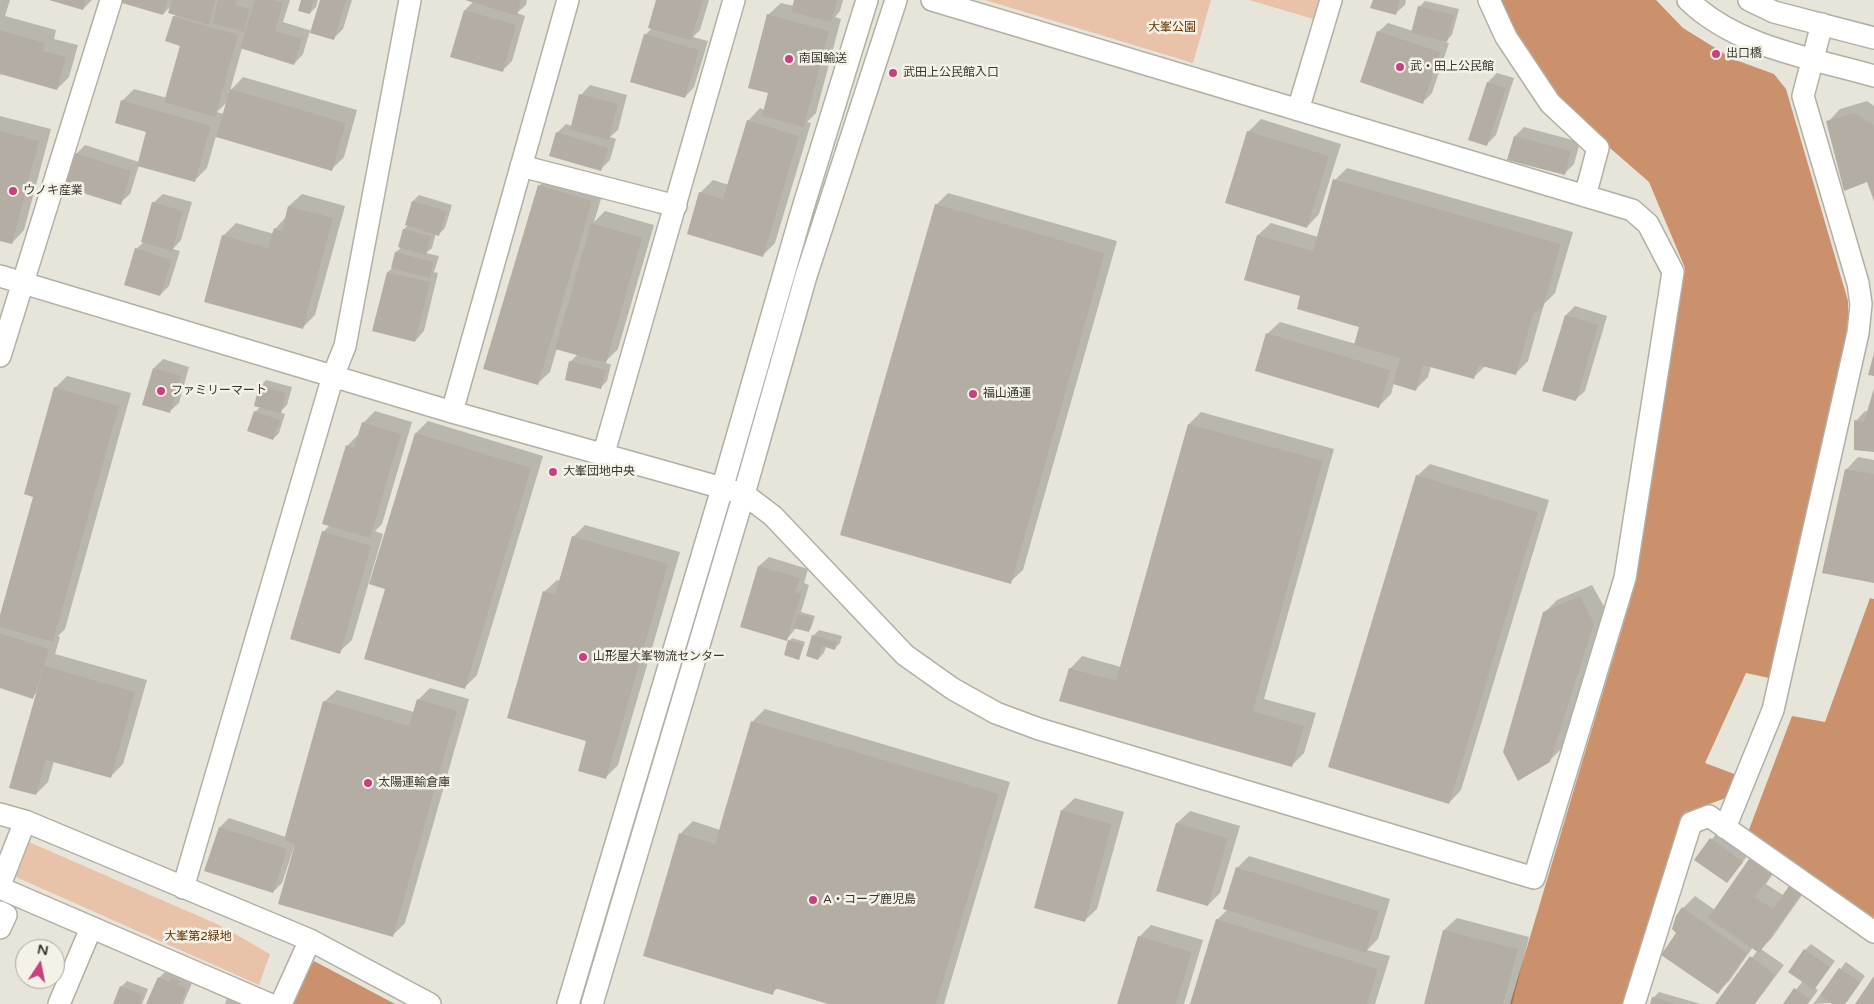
<!DOCTYPE html>
<meta charset="utf-8">
<style>
body{margin:0}
#map{position:relative;width:1874px;height:1004px;overflow:hidden;background:#e7e4d9;font-family:"Varela Round",sans-serif}
canvas{display:block}
.north{position:absolute;left:15px;top:939px;width:50px;height:50px;box-sizing:border-box;background:#f4f1e6;border:1px solid #a9a79e;border-radius:50%;rotate:11deg;font-size:14px;font-weight:700;line-height:20px;text-align:center;color:#393733}
.north::after{content:'';display:block;margin:auto;width:18px;height:22px;background:#c7407f;clip-path:polygon(50% 0,100% 100%,50% 72%,0 100%)}
</style>
<div id="map">
<canvas width="1874" height="1004"></canvas>
<div class="north">N</div>
</div>
<script>
const ctx = document.querySelector('canvas').getContext('2d');
ctx.lineJoin = 'round';
function paint(path, color) {
  ctx.fillStyle = color;
  ctx.fill(path, 'evenodd');
}
function stroke(path, color, width, dash) {
  ctx.strokeStyle = color;
  ctx.lineWidth = width;
  ctx.lineCap = dash ? 'butt' : 'round';
  ctx.setLineDash(dash || []);
  ctx.stroke(path);
}
function write(font, color, halo, rows, align = 'center') {
  ctx.font = font + ' "Varela Round","Noto Sans JP",sans-serif';
  ctx.lineWidth = 5;
  ctx.setLineDash([]);
  ctx.textBaseline = 'middle';
  ctx.strokeStyle = halo;
  ctx.fillStyle = color;
  for (const [text, x, y, turn = 0] of rows) {
    ctx.save();
    ctx.translate(x, y);
    ctx.rotate((+turn || 0) * Math.PI / 180);
    ctx.textAlign = isNaN(turn) ? turn : align;
    if (halo) ctx.strokeText(text, 0, 0);
    ctx.fillText(text, 0, 0);
    ctx.restore();
  }
}
const green = new Path2D(`
 M985 0H1211L1193 63Z
 M1249 0H1323L1317 20Z
 M29 842 219 925 270 954 259 985 16 877Z`);
const forest = new Path2D(`
 M1497 0H1656L1683 28 1733 59 1774 74 1786 89 1848 301V325L1769 678 1746 673 1705 763 1737 775 1726 798 1684 813 1625 1004H1510L1635 585 1685 268 1649 182 1556 101 1510 29Z
 M1870 598 1874 599V922L1747 835 1792 716 1825 722Z
 M314 961 395 1004H289Z`);
const shadow = new Path2D(`
 M0 0H10L5 16 56 30 54 39 78 45 69 77 57 89 1 73 0 77Z
 M51 0H92L83 9Z
 M125 0H290L283 22 312 31 321 0H352L343 29 334 38 310 31 303 54 294 64 242 48 230 91 243 77 357 110 344 157 332 169 216 136 207 168 195 180 139 165 130 194 120 203 76 154 85 145 139 162 148 131 122 101 134 89 167 98 182 45 174 17 176 14 172 5 163 14ZM227 102 224 114 217 112Z
 M302 0H318L316 7 310 13Z
 M469 0H527L526 5 517 13 525 16 512 61 503 70 465 10 473 2Z
 M658 0H709L700 30 693 37 708 41 694 87 685 97 645 35 652 28Z
 M795 0H843L840 11 835 17 841 19 816 113 807 122 811 123 775 243 763 255 700 193 713 180 729 185 748 121 760 108 765 110 770 92 768 15 781 3 794 6Z
 M1374 0H1406L1405 5 1395 14Z
 M1425 1 1459 9 1452 35 1445 42 1449 43 1432 93 1423 102 1378 32 1388 23 1413 31 1419 7Z
 M1497 73 1514 78 1496 135 1487 144 1488 82Z
 M590 85 627 95 618 130 610 137 616 139 610 160 601 169 557 133 566 124 572 126 581 95Z
 M1867 101 1874 106V198L1868 180 1828 122 1840 109Z
 M0 116 51 129 24 230 12 243 0 240Z
 M1261 119 1341 144 1319 214 1307 227 1248 132Z
 M1524 127 1580 142 1574 164 1565 173 1515 136Z
 M1347 168 1573 232 1555 293 1544 304 1528 361 1515 374 1485 366 1473 378 1431 366 1428 377 1416 389 1394 383 1391 394 1379 406 1267 334 1280 322 1356 344 1361 326 1302 295 1246 279 1258 235 1271 223 1318 237 1335 180Z
 M551 174 604 189 594 222 605 211 654 225 618 349 604 363 611 364 607 381 601 387 570 362 578 354 557 348 550 372 537 384 539 186Z
 M948 193 1117 241 1023 570 1010 582 936 205Z
 M163 194 192 202 181 240 173 249 180 251 169 286 160 295 136 249 144 242 153 203Z
 M302 194 345 206 315 315 302 328 223 236 236 223 274 234 275 229 286 217 289 206Z
 M419 195 452 205 445 228 439 234 436 233 432 248 426 253 439 256 434 272 438 273 424 331 415 341 388 272 392 268 396 252 402 247 404 229 408 225H406L413 201Z
 M1575 306 1607 316 1585 391 1575 400 1566 315Z
 M163 359 189 367 179 403 169 412 154 368Z
 M67 376 131 393 65 629 58 636 60 637 55 654 147 680 123 764 110 777 54 761 48 782 36 794 38 692 32 697 0 687V617L35 496 55 388Z
 M266 380 292 387 287 405 280 412 285 414 279 433 273 439 255 412 261 406V386Z
 M1874 390V451L1856 421 1865 411 1868 412Z
 M375 411 412 422 382 524 375 531 383 534 352 640 339 652 323 532 330 525 347 446 359 434 363 423Z
 M1201 412 1334 449 1264 699 1316 713 1304 753 1292 765 1070 669 1082 656 1121 667 1189 424Z
 M428 421 543 456 477 675 464 688 416 433Z
 M1858 457 1874 460V582L1846 470Z
 M1430 464 1549 500 1461 790 1449 803 1417 476Z
 M585 525 680 552 618 765 606 777 588 741 544 592 557 580 560 581 573 537Z
 M769 557 808 569 804 583 809 585 801 612 815 616 811 628 809 631 796 628 786 640 742 627 759 566Z
 M1592 585 1606 610 1562 748 1549 761 1544 613 1557 600Z
 M819 630 842 636 840 643 834 649 826 646 824 653 818 659 813 636Z
 M792 638 805 642 799 658 789 641Z
 M430 688 469 699 405 923 393 935 294 847 282 883 273 892 220 827 229 818 286 837 324 702 337 690 414 712 418 700Z
 M765 709 1010 782 944 1004H833L778 988 772 993 680 834 693 821 720 830 752 722Z
 M1075 798 1124 812 1097 909 1084 921 1062 810Z
 M1190 811 1240 826 1220 893 1208 905 1158 890 1177 823Z
 M1717 833 1748 855 1727 882 1696 859Z
 M1762 847 1782 861 1766 884 1783 895 1802 874 1812 881 1771 939 1761 949 1784 965 1755 1004H1717L1758 950 1753 947 1730 980 1718 992 1678 932 1683 908 1695 896 1715 910 1750 860Z
 M1249 856 1390 899 1378 939 1367 950 1390 956 1375 1004H1191L1217 920 1228 909 1237 868Z
 M1457 918 1529 937 1512 1004H1425L1444 930Z
 M1151 925 1203 940 1184 1004H1119L1139 937Z
 M1811 944 1835 961 1815 988 1818 990 1808 1004H1784L1803 981 1805 950Z
 M1846 962 1865 976 1847 1002 1813 1004Z
 M165 972 175 976 179 972 185 975 183 979 192 983 183 1004H148L159 978Z
 M127 981 148 989 142 1004H115L121 987Z
 M1659 992 1701 1004H1651L1653 998Z
 M228 996 244 1004H225Z`);
const building = new Path2D(`
 M49 0H86L83 10Z
 M123 0H168L163 15 122 3Z
 M172 0H216L209 25 168 13Z
 M218 0H237L235 5 250 9 244 32 212 23Z
 M255 0H273L283 3 275 31 302 39 294 65 240 48Z
 M301 0H314L310 14 298 11Z
 M320 0H346L334 40 310 33Z
 M465 0H521L517 16Z
 M656 0H703L691 40 648 28Z
 M794 0H837L831 22 791 12Z
 M1373 0H1400L1396 15 1370 8Z
 M1418 6 1454 15 1447 42 1411 33Z
 M464 10 516 25 503 72 450 57Z
 M767 14 829 31 804 127 762 116 768 93 748 88Z
 M173 16 238 35 215 117 164 102 180 46 165 41Z
 M0 30 45 43 43 51 66 57 57 90 0 74Z
 M1377 31 1440 52 1423 104 1360 82Z
 M644 34 699 50 685 98 630 82Z
 M1487 82 1506 88 1487 146 1468 140Z
 M230 89 346 123 332 171 216 137Z
 M579 94 618 104 609 140 570 130Z
 M121 100 211 126 195 182 137 166 146 132 115 123Z
 M1854 113 1874 125V201L1867 182 1844 191 1826 121Z
 M747 120 799 136 763 257 687 234 699 192 723 199Z
 M0 131 39 141 12 244 0 241Z
 M1247 131 1329 156 1307 228 1225 203Z
 M556 132 608 148 601 171 549 156Z
 M1514 136 1571 151 1565 175 1507 160Z
 M75 153 131 171 121 205 64 187Z
 M1333 179 1561 244 1543 307 1533 314 1516 375 1478 365 1474 379 1423 365 1416 391 1393 384 1400 358 1354 345 1359 327 1297 309 1300 296 1244 280 1257 235 1313 251Z
 M538 185 592 201 538 385 483 369Z
 M412 201 447 211 439 236 405 225Z
 M152 202 183 211 172 251 141 242Z
 M935 204 1105 253 1011 584 840 535Z
 M288 206 333 218 303 329 204 302 222 235 268 248 274 228 282 231Z
 M591 223 642 238 606 363 555 349Z
 M403 229 431 236 426 255 398 247Z
 M135 248 172 260 160 296 124 285Z
 M395 252 434 262 430 278 391 268Z
 M387 272 430 282 415 342 372 331Z
 M1565 315 1598 325 1576 401 1542 391Z
 M1266 333 1390 370 1379 408 1255 371Z
 M1874 353V376L1868 375Z
 M569 361 606 370 601 389 565 380Z
 M153 368 181 376 170 413 142 405Z
 M259 385 286 393 281 413 254 406Z
 M54 387 119 406 53 642 0 627V615L33 497 24 494Z
 M1874 388V452L1854 450V420L1864 422Z
 M254 411 280 420 273 440 247 431Z
 M362 422 401 434 370 538 322 524 346 445 354 448Z
 M1188 424 1323 461 1253 711 1304 726 1292 767 1059 701 1069 668 1116 681Z
 M415 433 531 468 465 689 364 659 385 589 369 584Z
 M1845 469 1874 474V583L1822 573Z
 M1416 475 1538 512 1449 804 1328 767Z
 M322 531 371 546 340 654 290 639Z
 M572 536 668 564 606 779 578 771 586 741 507 718 543 591 555 595Z
 M758 566 800 578 795 592 801 594 787 641 740 627Z
 M1580 596 1594 623 1550 762 1518 781 1503 752 1543 612Z
 M797 614 813 618 809 632 793 628Z
 M0 633 49 649 33 699 0 688Z
 M812 635 837 642 835 650 822 646 818 660 806 656Z
 M788 640 804 644 799 660 784 655Z
 M44 666 135 692 111 778 46 760 36 795 9 788Z
 M417 699 457 711 393 937 278 904 295 844 284 840 323 701 409 726Z
 M751 721 999 794 936 1004H828L775 988 773 995 643 956 679 833 715 844Z
 M1061 810 1112 824 1085 922 1034 908Z
 M1176 823 1228 838 1208 906 1156 891Z
 M219 827 287 849 273 893 204 871Z
 M1710 838 1743 862 1727 883 1694 860Z
 M1749 859 1771 874 1755 897 1773 909 1789 886 1801 894 1759 953 1708 918Z
 M1236 867 1379 911 1366 953 1223 909Z
 M1682 907 1747 953 1718 994 1661 955 1676 933 1672 929 1676 916Z
 M1216 919 1378 969 1367 1004H1190Z
 M1443 930 1518 949 1503 1004H1424Z
 M1138 936 1192 952 1176 1004H1117Z
 M1804 949 1830 967 1814 990 1788 972Z
 M1750 956 1775 975 1754 1004H1715Z
 M1839 968 1860 982 1845 1004H1832L1820 995Z
 M1874 976V1004H1855Z
 M158 977 170 982 172 978 180 981 178 985 187 989 180 1004H146Z
 M120 986 143 995 139 1004H113Z
 M1794 988 1810 999 1807 1004H1783Z
 M1652 997 1674 1003V1004H1650Z`);
const minor = new Path2D(`
 M1489 0 1506 37 1550 103 1598 148 1585 196
 M1688 0C1736 47 1811 58 1874 76
 M1749 0 1774 12 1874 38
 M1298 110 1331 0
 M521 166 676 206
 M0 276 452 412 744 494 773 516 905 655 953 689 996 713 1039 729 1534 878 1625 578 1673 272 1648 224 1632 210 932 0
 M0 356 111 0
 M452 412 568 0
 M603 456 734 0
 M0 814 25 821 310 940 430 1004
 M1725 828 1773 710 1858 333 1861 304 1858 283 1803 96 1822 24
 M0 885 25 821
 M0 888 269 1004
 M183 888 333 376 345 346 410 0
 M0 912 6 915 0 928
 M59 1004 91 928
 M281 1004 310 940
 M568 1004 722 489 802 211 867 0
 M592 1004 744 494 806 276 896 0
 M1634 1004 1691 823 1709 816 1874 932`);
const markers = [
 [1716,54,5,"#c7407f"],
 [789,59,5,"#c7407f"],
 [1400,67,5,"#c7407f"],
 [893,73,5,"#c7407f"],
 [13,191,5,"#c7407f"],
 [161,391,5,"#c7407f"],
 [973,394,5,"#c7407f"],
 [553,472,5,"#c7407f"],
 [583,657,5,"#c7407f"],
 [368,783,5,"#c7407f"],
 [813,900,5,"#c7407f"]
];
const parkNames = [
 ["大峯公園",1172,28],
 ["大峯第2緑地",198,937]
];
const poiNames = [
 ["出口橋",1726,54],
 ["南国輸送",799,59],
 ["武・田上公民館",1410,67],
 ["武田上公民館入口",903,73],
 ["ウノキ産業",23,191],
 ["ファミリーマート",171,391],
 ["福山通運",983,394],
 ["大峯団地中央",563,472],
 ["山形屋大峯物流センター",593,657],
 ["太陽運輸倉庫",378,783],
 ["A・コープ鹿児島",823,900]
];
paint(green, '#e9c2aa');
paint(forest, '#cb916c');
paint(shadow, '#0003');
paint(building, '#b4ada4');
stroke(minor, '#b2afa4', 24);
stroke(minor, '#fff', 21);
for (const [x, y, r, color] of markers) {
  const dot = new Path2D();
  dot.arc(x, y, r, 0, 2 * Math.PI);
  ctx.fillStyle = color;
  ctx.fill(dot);
  stroke(dot, '#f4f1e6', 2);
}
write('12px', '#653000', '#f4f1e6', parkNames);
write('12px', '#393733', '#f4f1e6', poiNames, 'left');
</script>
